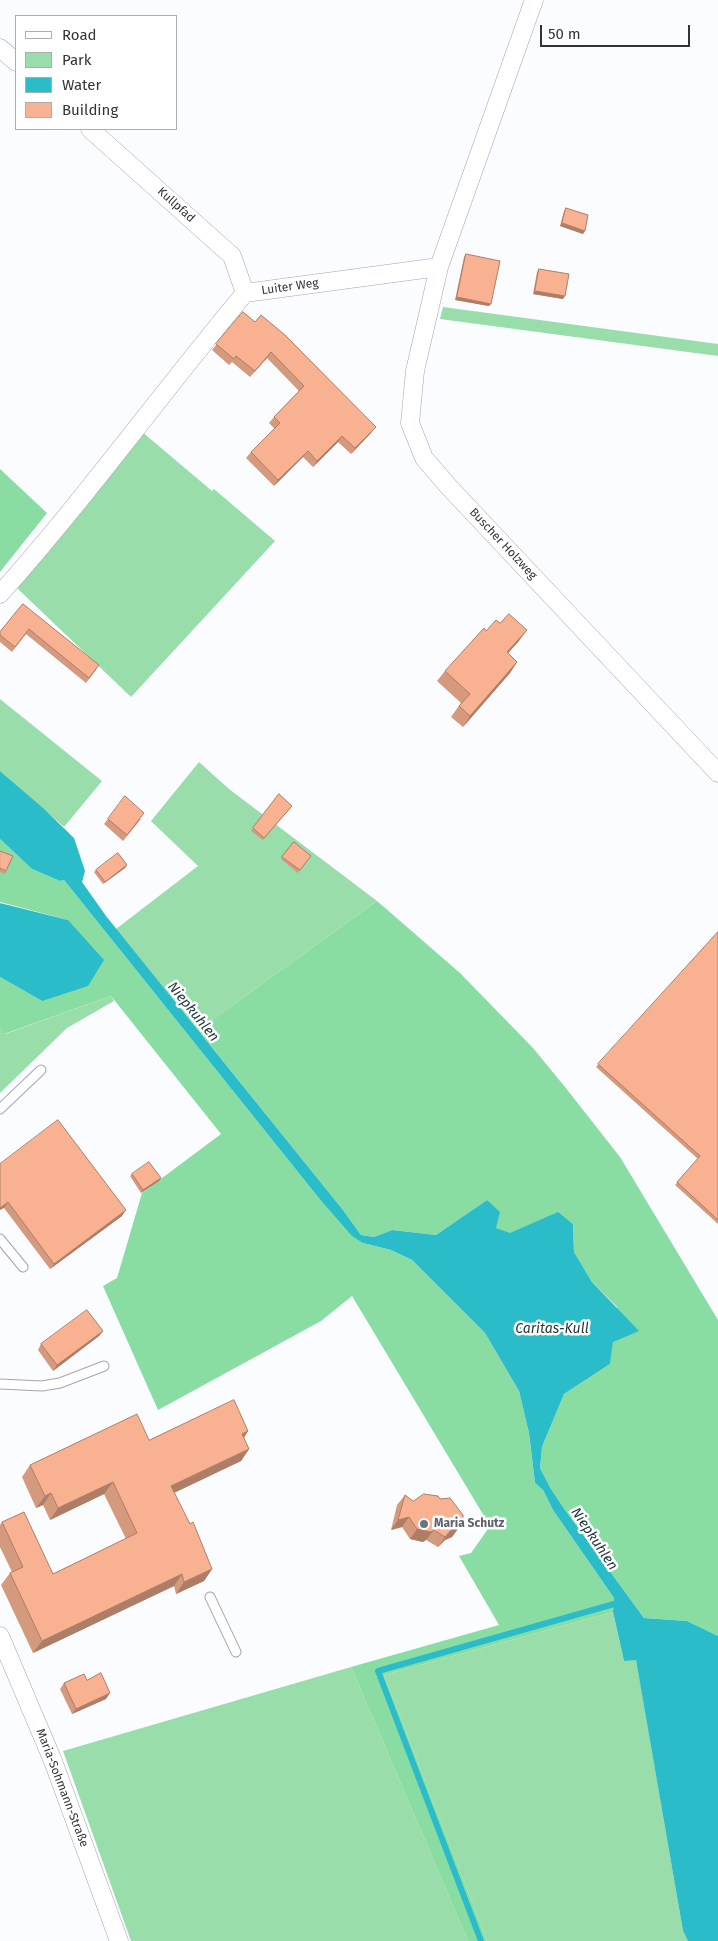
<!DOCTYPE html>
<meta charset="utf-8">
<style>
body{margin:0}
#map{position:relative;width:718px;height:1941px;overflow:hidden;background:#fafcff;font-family:"Fira Sans",sans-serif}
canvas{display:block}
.legend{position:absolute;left:15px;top:15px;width:162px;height:115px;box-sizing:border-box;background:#fff;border:1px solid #adadaf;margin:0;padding:6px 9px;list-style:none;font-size:15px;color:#313336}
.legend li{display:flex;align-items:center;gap:10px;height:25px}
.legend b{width:25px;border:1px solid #adadaf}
.scale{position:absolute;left:540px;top:25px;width:150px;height:22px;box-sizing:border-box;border:2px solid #313336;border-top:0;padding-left:6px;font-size:15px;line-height:18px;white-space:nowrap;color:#313336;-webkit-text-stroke:4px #fff;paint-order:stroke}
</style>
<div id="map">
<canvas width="718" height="1941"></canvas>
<ul class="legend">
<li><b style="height:6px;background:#fff"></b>Road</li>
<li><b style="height:14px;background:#99ddab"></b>Park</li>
<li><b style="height:14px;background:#2bbcc9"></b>Water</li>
<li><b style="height:14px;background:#f8b292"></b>Building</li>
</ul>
<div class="scale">50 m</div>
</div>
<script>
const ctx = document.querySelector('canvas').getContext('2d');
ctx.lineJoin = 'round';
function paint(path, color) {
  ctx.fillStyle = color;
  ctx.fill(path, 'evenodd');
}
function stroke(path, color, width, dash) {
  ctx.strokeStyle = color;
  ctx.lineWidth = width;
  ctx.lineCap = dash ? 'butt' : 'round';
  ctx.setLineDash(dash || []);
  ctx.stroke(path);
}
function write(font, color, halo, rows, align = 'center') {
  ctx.font = font + ' "Fira Sans",sans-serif';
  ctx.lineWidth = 5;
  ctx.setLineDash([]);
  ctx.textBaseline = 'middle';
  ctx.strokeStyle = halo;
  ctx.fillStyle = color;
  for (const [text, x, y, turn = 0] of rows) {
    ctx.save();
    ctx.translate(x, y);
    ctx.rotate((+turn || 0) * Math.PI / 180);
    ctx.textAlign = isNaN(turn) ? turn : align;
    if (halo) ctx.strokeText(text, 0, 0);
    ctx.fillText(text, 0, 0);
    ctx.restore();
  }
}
const green = new Path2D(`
 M443 307 718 344V356L440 319Z
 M141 431 212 491 214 489 275 541 131 697 17 588Z
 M0 699 102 781 64 827 0 771Z
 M199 762 229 789 377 901 198 1030 116 929 198 866 151 821Z
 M111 996 114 1001 67 1028 0 1093V1027L5 1034Z
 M613 1612 624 1661 636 1659 683 1931 688 1941H487L384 1675Z
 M351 1667 468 1941H131L63 1751Z`);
const forest = new Path2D(`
 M0 469 47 513 0 572Z
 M0 839 32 869 60 881 64 880 318 1197 363 1243 391 1250 412 1260 485 1333 519 1391 529 1433 535 1483 543 1490 553 1510 614 1598 613 1612 384 1675 487 1941H468L351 1667 499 1625 459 1556 471 1553 490 1526 352 1296 321 1321 158 1410 103 1286 117 1278 142 1193 221 1134 111 996 4 1034 0 1027V977L42 1001 68 920 0 902Z
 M377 901 460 973 533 1048 565 1087 620 1157 718 1320V1636L687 1621 644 1618 565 1510 551 1489 540 1468 542 1447 564 1394 610 1364 617 1307 592 1282 574 1252 573 1224 558 1213 510 1234 496 1228 487 1200 436 1235 392 1230 374 1237 361 1235 343 1210 198 1030Z`);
const water = new Path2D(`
 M0 771 43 808 74 838 85 871 82 882 106 916 343 1210 361 1235 374 1237 392 1230 436 1235 487 1200 500 1212 496 1228 510 1233 558 1212 573 1224 574 1252 592 1282 639 1331 613 1342 610 1364 564 1394 542 1447 540 1468 551 1489 565 1510 644 1618 687 1621 718 1636V1941H688L683 1931 636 1660 624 1661 613 1612 614 1598 553 1510 543 1490 535 1483 529 1433 519 1391 485 1333 412 1260 391 1250 363 1243 352 1236 318 1197 64 880 60 881 32 869 0 839Z
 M0 903 68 920 104 960 88 986 42 1001 0 977Z`);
const stream = new Path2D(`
 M481 1941 378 1671 621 1602`);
const service = new Path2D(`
 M0 1109 41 1070
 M0 1239 23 1267
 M0 1384 42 1386 60 1383 104 1366
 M210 1597 236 1652`);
const minor = new Path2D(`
 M0 48 16 62
 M90 129 232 256 245 293
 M439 267 415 371 410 423 424 458 449 487 718 773
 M0 594C86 498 162 392 245 293L439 267 534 0
 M0 1636 53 1761 119 1941`);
const wall = new Path2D(`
 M566 208 583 234 560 226 564 211Z
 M466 254 489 306 455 300 464 257Z
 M539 269 563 299 533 294 537 272Z
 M243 312 371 433 351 454 338 442 313 467 303 457 274 486 246 458 251 452 275 429 269 423 274 417 299 391 267 358 250 377 232 362 229 365 212 350Z
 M23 604 96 670 86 683 26 634 12 652 0 642V632Z
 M486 631 519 641 508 653 517 662 510 673 463 727 451 717 461 703 437 681 445 671Z
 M279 794 292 806 263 840 251 831Z
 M108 819H141L123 841 104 824Z
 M294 842 311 856 298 873 281 859Z
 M0 851 6 871 5 874 0 872Z
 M127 865 125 868 103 884 94 872 96 870Z
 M718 932V1224L675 1185 698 1159 596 1067Z
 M0 1164 122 1216 50 1269 4 1208Z
 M132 1174 161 1178 159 1181 141 1193 130 1176Z
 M103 1331 99 1336 53 1371 38 1350 41 1344Z
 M248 1431 244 1438 249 1449 241 1461 174 1493 212 1569 204 1581 176 1594 174 1586 33 1653 1 1585 10 1573 12 1572 0 1547V1525L2 1522 53 1574 126 1539 104 1494 50 1520 43 1505 36 1508 22 1477 30 1465 149 1440Z
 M405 1495 413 1501 440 1499 463 1522 452 1537 445 1540 438 1547 426 1540 423 1542 410 1539 402 1527 391 1530 397 1505Z
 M87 1680 106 1699 72 1714 60 1689 64 1683Z`);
const shadedWall = new Path2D(`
 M562 223 585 231 583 234 560 226Z
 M535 291 565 296 563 299 533 294Z
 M457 297 491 304 489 306 455 300Z
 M271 352 267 358 250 377 255 371Z
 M376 427 371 433 351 454 355 448Z
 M342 436 338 442 313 467 317 461Z
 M308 451 303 457 274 486 278 480Z
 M527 630 519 641 499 663 507 652Z
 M517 662 510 673 463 727 470 716Z
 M127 865 125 868 103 884 105 882Z
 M161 1178 159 1181 141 1193 143 1190Z
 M8 1202 4 1208 0 1210V1208Z
 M126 1210 122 1216 50 1269 54 1264Z
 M103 1331 99 1336 53 1371 57 1365Z
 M248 1431 240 1443 242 1434Z
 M249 1449 241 1461 163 1498 171 1486Z
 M113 1482 104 1494 50 1520 58 1508Z
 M51 1493 43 1505 36 1508 45 1496Z
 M409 1517 402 1527 391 1530 398 1520Z
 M463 1522 452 1537 445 1540 438 1547 445 1537 452 1529Z
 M417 1529 434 1530 426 1540 423 1542 410 1539Z
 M212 1569 204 1581 176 1594 184 1582Z
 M182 1574 174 1586 33 1653 42 1641Z
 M110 1693 106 1699 72 1714 76 1709Z`);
const building = new Path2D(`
 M566 208 588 215 585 231 562 223Z
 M466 254 500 261 491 304 457 297Z
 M539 269 569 274 565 296 535 291Z
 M243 312 255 322 261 315 285 335 376 427 355 448 342 436 317 461 308 451 278 480 251 452 280 423 274 417 304 386 271 352 255 371 236 356 234 359 216 344Z
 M23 604 99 665 89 678 29 629 15 647 0 635V632Z
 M509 614 527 630 507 652 517 662 470 716 459 706 470 694 445 671 484 628 486 631 496 620 500 623Z
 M279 794 292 806 264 838 253 828Z
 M125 796 144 813 127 835 108 819Z
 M294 842 311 856 300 870 282 857Z
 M0 851 13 856 6 871 0 868Z
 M118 853 127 865 105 882 96 870Z
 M718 932V1220L677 1182 700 1156 598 1064Z
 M58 1120 126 1210 54 1264 8 1202 0 1208V1164Z
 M149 1162 161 1178 143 1190 132 1174Z
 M87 1310 103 1331 57 1365 41 1344Z
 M234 1400 248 1431 242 1434 249 1449 171 1486 190 1524 193 1522 212 1569 184 1582 182 1574 42 1641 10 1573 23 1567 2 1522 24 1512 53 1574 137 1533 113 1482 58 1508 51 1493 45 1496 30 1465 137 1414 149 1440Z
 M424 1494 438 1496 440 1499 450 1498 463 1515V1522L459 1526 452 1529 445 1537 434 1530 431 1532 417 1529 409 1517 398 1520 405 1495 413 1501Z
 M101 1673 110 1693 76 1709 64 1683 84 1674 87 1680Z`);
const markers = [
 [424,1524,5,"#6b7280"]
];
const streetNames = [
 ["Kullpfad",176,205,42],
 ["Luiter Weg",290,287,-8],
 ["Buscher Holzweg",503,544,47],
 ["Maria-Sohmann-Straße",62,1788,69]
];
const worshipNames = [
 ["Maria Schutz",434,1524]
];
const waterNames = [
 ["Niepkuhlen",193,1012,51],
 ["Caritas-Kull",552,1329],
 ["Niepkuhlen",594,1539,56]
];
paint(green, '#99ddab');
paint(forest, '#8adda2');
paint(water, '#2bbcc9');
stroke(stream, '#2bbcc9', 6);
stroke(service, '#a1a5ac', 11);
stroke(minor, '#a1a5ac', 19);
stroke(service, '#fff', 9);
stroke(minor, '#fff', 18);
paint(wall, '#d5997e');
paint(shadedWall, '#ae7d66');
paint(building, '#f8b292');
stroke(building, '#ae7d66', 1);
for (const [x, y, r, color] of markers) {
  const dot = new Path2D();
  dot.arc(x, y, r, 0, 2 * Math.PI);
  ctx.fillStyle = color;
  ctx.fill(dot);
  stroke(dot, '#fff', 2);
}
write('12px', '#313336', '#fff', streetNames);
write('bold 12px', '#5b616d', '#fff', worshipNames, 'left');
write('italic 14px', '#21383a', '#fff', waterNames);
</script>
